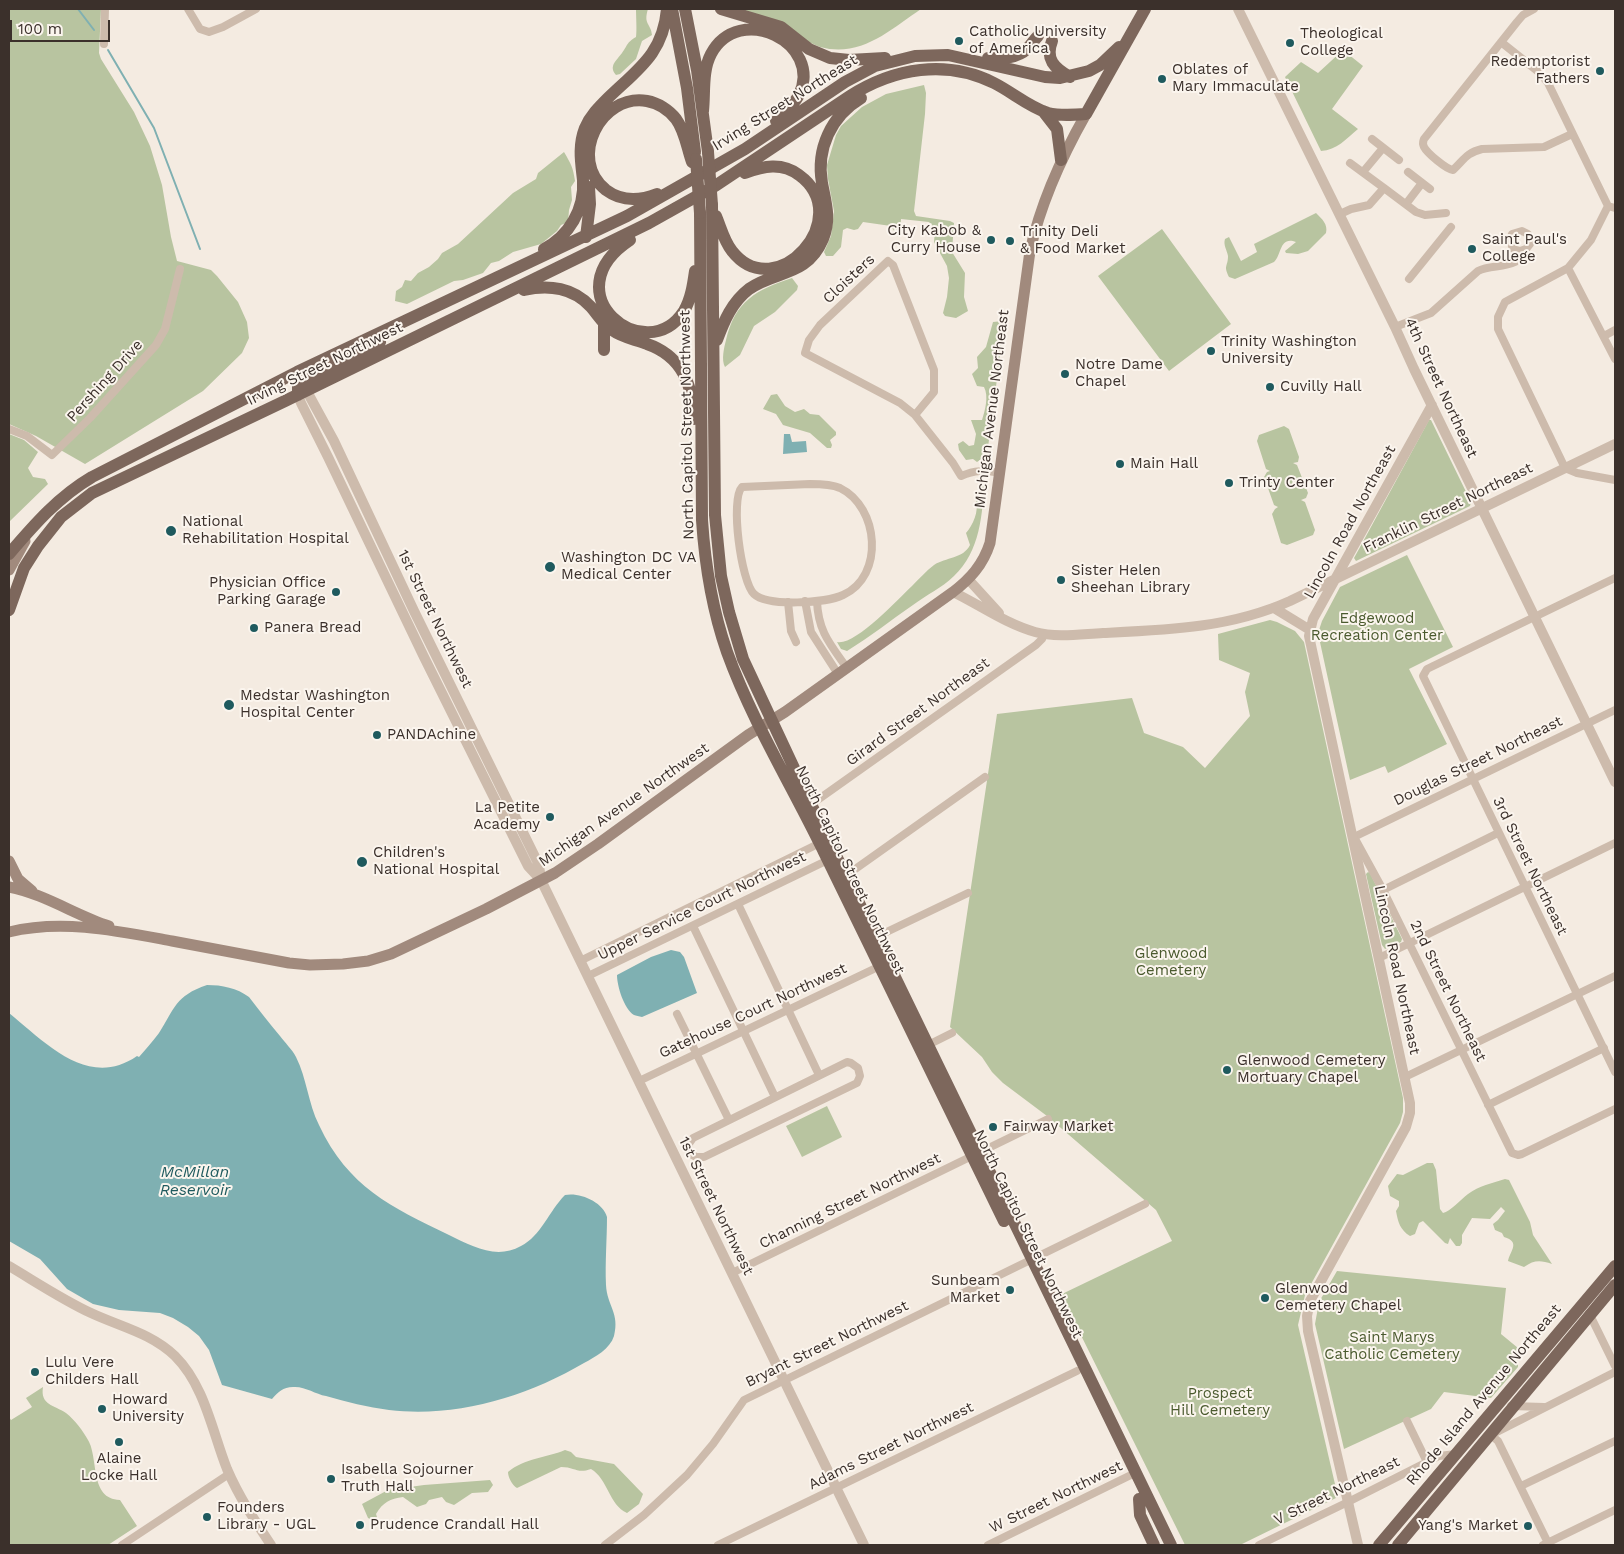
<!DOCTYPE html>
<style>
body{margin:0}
#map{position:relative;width:1624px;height:1554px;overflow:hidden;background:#f4ebe1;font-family:"Work Sans",sans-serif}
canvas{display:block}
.frame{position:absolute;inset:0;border:10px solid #3b302b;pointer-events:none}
.scale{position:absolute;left:10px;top:20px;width:100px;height:22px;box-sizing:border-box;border:2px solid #3b302b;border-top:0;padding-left:6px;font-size:15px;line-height:18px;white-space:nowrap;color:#3b302b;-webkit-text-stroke:4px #fbf5ee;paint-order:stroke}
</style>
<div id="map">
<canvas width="1624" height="1554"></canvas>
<div class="frame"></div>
<div class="scale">100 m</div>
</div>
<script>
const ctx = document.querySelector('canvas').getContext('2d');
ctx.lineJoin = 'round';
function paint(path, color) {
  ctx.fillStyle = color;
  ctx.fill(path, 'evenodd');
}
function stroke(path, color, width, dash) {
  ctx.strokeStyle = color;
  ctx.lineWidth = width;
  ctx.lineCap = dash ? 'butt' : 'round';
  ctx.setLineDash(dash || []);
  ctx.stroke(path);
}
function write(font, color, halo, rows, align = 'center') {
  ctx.font = font + ' "Work Sans",sans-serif';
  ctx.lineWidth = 4;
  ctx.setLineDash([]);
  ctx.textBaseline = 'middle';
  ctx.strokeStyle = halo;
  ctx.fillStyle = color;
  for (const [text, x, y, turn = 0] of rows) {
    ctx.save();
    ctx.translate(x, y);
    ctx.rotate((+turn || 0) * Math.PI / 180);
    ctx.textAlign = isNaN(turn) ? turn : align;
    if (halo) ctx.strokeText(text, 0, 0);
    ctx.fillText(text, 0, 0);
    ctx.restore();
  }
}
const green = new Path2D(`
 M9 9H101L99 53 101 59 134 112 150 146 162 185 171 237 177 261 211 270 217 276 238 302 247 322 249 338 242 353 203 391 85 464 36 436 9 424Z
 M636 9H648C643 25 651 23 652 35L642 41 636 59 620 74 616 75C608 66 617 60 622 53 628 45 626 43 636 37 637 31 636 16 636 9Z
 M732 9H921C890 30 861 58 820 47Z
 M1343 50 1363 66 1332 109 1358 129C1346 139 1337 150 1321 151L1285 77 1301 62 1318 73Z
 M924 85 926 93 925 114 914 211 916 216 950 221 954 223 952 252 965 273 964 297 968 311 956 318 945 316 943 313 947 297 949 278 947 266 934 242 935 230 929 222 901 219 900 235 898 237 891 226 863 222 858 229 854 230 847 228 843 230 841 247 833 256H826L824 252 831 236 834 211 828 179 827 165 836 135 841 126 862 107 886 94Z
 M564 152C571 164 573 167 575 181L571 187 572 200 569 210 568 222 561 225 557 231 541 244 513 252 499 261 491 263 483 273 463 280 454 281 407 304 395 301 396 291 402 287 405 280 411 281 418 273 429 267 438 259 442 253 458 244 513 193 536 179 538 173Z
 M1316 213C1322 219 1328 224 1326 233L1308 251 1298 254 1286 253 1285 251 1296 242C1279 236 1282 255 1274 262L1235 279 1229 277C1223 265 1228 267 1228 256 1227 250 1223 245 1225 239L1229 237 1241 261 1257 252 1254 244Z
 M1162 229 1231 324 1169 371 1098 276Z
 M792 278 798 286 797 290 775 312 754 326 740 355 725 367C721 360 724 348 726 340 735 301 756 290 792 278Z
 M1005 318 987 455 977 462 973 459 966 460 959 450 958 444 963 441 969 446 974 445 976 434 971 420H982C985 411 989 396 984 387L977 386 972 374 978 368 977 357 986 347 993 322 1003 321Z
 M777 394 785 406 795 412 804 409 810 414 819 415 836 432V435L830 440 832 445 831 448H827L810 433 783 425 776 414 763 409 771 395Z
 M1429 420H1431L1471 502 1470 506 1356 561 1354 558 1359 549Z
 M1284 426 1289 429 1299 457 1298 462 1293 463 1297 465 1308 493 1306 498 1301 500 1305 502 1315 530 1313 535 1287 545 1281 543 1272 514 1275 509 1278 507 1274 505 1264 477 1267 472 1270 471 1266 469 1257 441 1259 435Z
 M9 434 24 440 38 452 28 468 33 477 45 479 48 484 9 522Z
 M981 477 984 480C983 513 980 552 954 576 942 588 926 595 913 605 891 620 870 637 847 651L841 649 837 642C855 646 897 600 912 586 919 579 926 571 934 565 946 557 963 559 970 545L966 533C973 525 979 511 976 501 982 495 982 486 978 479Z
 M1407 555 1453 647 1409 669 1447 744 1388 773 1385 766 1350 780 1318 633 1322 621 1340 587Z
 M1270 620 1277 622 1295 631 1304 642 1403 1098V1112L1400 1123 1305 1295 1298 1325 1338 1497 1240 1545H1185L1062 1297V1294L1172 1241 1156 1210 1047 1116 1003 1083 992 1072 982 1057 950 1027 997 714 1132 698 1144 733 1183 747 1205 768 1250 716 1245 692 1250 673 1219 660 1218 634Z
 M1368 872 1370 873 1402 939 1401 942 1385 949 1382 945 1366 874Z
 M827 1106 842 1137 802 1157 786 1126Z
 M1427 1163H1433L1436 1170 1440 1209 1443 1213C1450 1212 1461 1199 1468 1194 1479 1186 1492 1183 1505 1179L1509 1180 1530 1222 1533 1235 1552 1264C1540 1260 1534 1260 1524 1267L1508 1261C1510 1251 1521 1242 1504 1237L1502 1233 1495 1230 1493 1224 1498 1220 1505 1211 1501 1207 1490 1219 1472 1218 1462 1235V1243L1460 1246H1456L1450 1238 1448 1244 1445 1243 1423 1221 1419 1223 1415 1234 1410 1236C1400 1230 1398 1222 1396 1211L1399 1206V1201L1390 1196 1388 1186 1397 1174 1403 1175Z
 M1337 1271 1506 1288 1501 1334 1518 1348V1367L1491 1398 1444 1392 1431 1409 1344 1449 1315 1324 1319 1302Z
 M43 1387C40 1405 54 1405 66 1413 75 1420 83 1431 88 1440 99 1458 89 1499 120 1500L137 1526 108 1545H9V1417L11 1420 32 1407 26 1398Z
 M565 1450 571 1452 576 1457 614 1464 643 1494 639 1504 627 1513C609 1505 608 1479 591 1469 577 1474 575 1467 561 1467L517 1488C512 1485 508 1477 508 1472 525 1458 546 1458 565 1450Z
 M490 1480 493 1485 488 1492 472 1493 454 1505 446 1502 442 1497 429 1500 426 1504 417 1507 403 1497C390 1499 383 1502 376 1514L377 1517 372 1520 368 1518 362 1504 388 1490 424 1485Z`);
const water = new Path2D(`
 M784 434H790L792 442 806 441 807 452 783 454Z
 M671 950 680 952 684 957 697 993 642 1017C639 1016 636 1016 634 1015 624 1009 617 986 617 975L651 957Z
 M207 985C222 985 237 988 249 997 259 1010 269 1023 280 1036 285 1043 292 1049 296 1057 307 1079 308 1103 319 1125 348 1187 391 1207 449 1235 472 1246 496 1260 521 1246 541 1236 549 1211 565 1195 580 1192 603 1202 607 1217 607 1239 605 1262 606 1285 607 1306 620 1313 614 1336 610 1349 595 1357 584 1363 526 1397 456 1418 389 1410 368 1407 346 1402 326 1396 315 1394 305 1386 293 1387 283 1387 278 1392 272 1399L222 1385 209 1350 199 1336 188 1327 173 1318 160 1313 119 1310 93 1304 67 1289 40 1259 9 1241V1013C45 1042 88 1090 137 1056L139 1057C146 1049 153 1041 159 1033 175 1008 175 996 207 985Z`);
const stream = new Path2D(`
 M78 9 94 30
 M108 50 154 128 200 249`);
const minor = new Path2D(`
 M188 9 200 29 209 32 223 27 256 9
 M1534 9 1523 15 1517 22 1424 139C1423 142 1422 143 1424 147 1427 153 1446 169 1453 170 1464 160 1466 153 1482 149L1544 147 1572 134
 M1501 42 1540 73 1548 83 1608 206 1615 208
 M104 44 105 9
 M1372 139 1399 160
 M1350 163 1384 188
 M1363 172 1383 148
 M1408 172 1430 189
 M1406 204 1422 183
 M1608 206 1591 240 1568 268 1615 359
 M1340 214 1351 209 1369 205 1384 188 1416 212 1425 215 1446 213
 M888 261 893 265 934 370V392L915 415 900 403 805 353 809 340 820 325Z
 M1568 268 1505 302 1498 317V329L1565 468 1577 473 1615 480
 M1409 279 1451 227
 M1395 327 1431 313 1478 271C1489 265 1503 268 1515 262L1520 251 1526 249 1530 244 1528 234 1522 231 1512 234 1510 240 1513 249 1520 251
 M1604 336 1615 330
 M915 415 953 463 961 476C975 470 984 470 1000 473
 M9 429 27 436 52 455 90 418 156 345 165 329 180 269
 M810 484C820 484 831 484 840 488 879 507 885 576 843 595 826 603 768 607 754 594 741 582 730 499 742 487Z
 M1615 578 1427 669 1423 676 1615 1072
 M805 601 811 632 838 674
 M817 601C818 631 830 644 847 668
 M788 602 791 631 796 642
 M1615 710 1354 837 1383 890 1512 1153 1518 1155 1522 1154 1615 1109
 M809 806 1036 645 1042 639 1044 634
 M844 877 985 777
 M1383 890 1498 833
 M738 904 819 1075
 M693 926 775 1097
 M874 938 968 893
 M1379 958 1615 843
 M580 961 820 843
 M588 976 828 860
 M677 1014 729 1120
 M926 1046 952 1033
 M847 1062 851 1063 858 1068 860 1076 857 1083 704 1157H696L689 1153 688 1145 693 1138Z
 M1405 1077 1615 976
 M639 1081 878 967
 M1488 1105 1604 1048
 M732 1273 1048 1119
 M1589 1313 1615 1366
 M1511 1406 1544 1407
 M1407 1421 1427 1462
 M1521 1486 1615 1441
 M122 1545 229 1474
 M605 1545 644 1515 687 1475 713 1444 744 1400 1145 1204
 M718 1545 1077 1371
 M988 1545 1135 1473
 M1259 1545 1348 1502 1427 1462 1439 1456 1456 1454
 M1543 1545 1615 1510
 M1549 1545 1498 1441 1491 1435 1615 1372`);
const tertiary = new Path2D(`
 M1238 9 1395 327 1414 369 1615 782
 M304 386 334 441 414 611 539 865 541 880
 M298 395 301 403 328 457 424 657 528 866 541 880 864 1545
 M968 579 999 613
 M953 592C980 605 1006 624 1035 632 1057 638 1081 634 1103 633 1168 630 1230 628 1290 601L1615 444
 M1274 608 1310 630
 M9 1266C36 1282 63 1300 91 1313 121 1327 151 1333 175 1356 205 1386 212 1431 227 1469 239 1497 255 1521 271 1545
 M1358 1545 1308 1331 1307 1316 1310 1301 1406 1127 1410 1113V1103L1309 636 1313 619 1432 405`);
const secondary = new Path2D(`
 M9 570 25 541
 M9 861 18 879 32 891
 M9 887C45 894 75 915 109 926
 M9 932C63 919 118 931 172 941 211 948 250 956 289 963L310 965 343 964 368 961 391 954 486 909 555 873 598 844 748 735 785 712 953 592C970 579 983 565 990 543L1030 251C1041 202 1061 158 1086 114`);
const primary = new Path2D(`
 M672 9 687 88 695 152
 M685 9 697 70 708 152
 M721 9 781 27 809 49 830 58 849 60 885 58
 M1052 41C1045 59 1054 68 1070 77
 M988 58C1001 58 1016 59 1027 49 1031 45 1034 40 1038 36
 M703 111C705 93 702 71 711 54 739 1 824 43 799 95 793 106 784 113 776 121
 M1043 111 1057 129 1061 160
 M657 194C639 201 622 202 606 190 567 159 601 93 647 101 658 103 669 110 676 119 685 131 687 148 692 162
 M712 205 715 515 721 576 729 612 743 659 808 798 1171 1545
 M700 213 702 520C705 565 712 609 727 652 752 721 791 784 823 850 883 974 943 1098 1004 1221
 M716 216C721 228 724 241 732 251 776 307 857 217 799 175 782 162 763 166 745 173
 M586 237 590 204 589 187
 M630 240C550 293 646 370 684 311 691 299 693 285 695 271
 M544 249C569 236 585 209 583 180 581 162 578 146 585 128 590 116 599 107 608 98 638 69 663 54 667 9
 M524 290C549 284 574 288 591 307 598 315 603 324 612 330 623 338 634 339 647 344 682 356 693 385 694 419
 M717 340C724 321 732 302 749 289 776 270 807 277 823 239 831 219 826 204 822 183 816 149 831 116 861 98
 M604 350V323
 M298 395V386L306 379 380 342
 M9 554C34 525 58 497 92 477L297 372 627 216 745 149 845 82 875 66 915 56 948 55 1045 77 1060 78 1089 71 1100 65 1119 47
 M9 610 24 568 38 546 61 517 92 493 285 401 649 223 715 186 850 96C894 68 946 59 994 83 1012 92 1029 107 1048 113 1060 116 1073 115 1086 114L1145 9
 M1139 1499 1140 1515 1154 1545
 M1379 1545 1615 1266
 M1398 1545 1615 1285`);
const primaryBridge = new Path2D(`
 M708 152 712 205
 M696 159 700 213`);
const markers = [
 [959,41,5,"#1f5a5e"],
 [1290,43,5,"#1f5a5e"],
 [1600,71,5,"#1f5a5e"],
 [1162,79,5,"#1f5a5e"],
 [991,240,5,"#1f5a5e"],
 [1010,241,5,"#1f5a5e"],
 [1472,249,5,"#1f5a5e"],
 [1211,351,5,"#1f5a5e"],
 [1065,374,5,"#1f5a5e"],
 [1270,387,5,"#1f5a5e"],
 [1120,464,5,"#1f5a5e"],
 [1229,483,5,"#1f5a5e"],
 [171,531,6,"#1f5a5e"],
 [550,567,6,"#1f5a5e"],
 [1061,580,5,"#1f5a5e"],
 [336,592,5,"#1f5a5e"],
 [254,628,5,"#1f5a5e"],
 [229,705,6,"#1f5a5e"],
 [377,735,5,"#1f5a5e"],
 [550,817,5,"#1f5a5e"],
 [362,862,6,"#1f5a5e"],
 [1227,1070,5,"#1f5a5e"],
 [993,1127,5,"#1f5a5e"],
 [1010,1290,5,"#1f5a5e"],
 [1265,1298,5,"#1f5a5e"],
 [35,1372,5,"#1f5a5e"],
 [102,1409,5,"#1f5a5e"],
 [119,1442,5,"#1f5a5e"],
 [331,1479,5,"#1f5a5e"],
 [207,1517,5,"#1f5a5e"],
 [360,1525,5,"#1f5a5e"],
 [1528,1526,5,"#1f5a5e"]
];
const poiNames = [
 ["Catholic University",969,32],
 ["of America",969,49],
 ["Theological",1300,34],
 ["College",1300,51],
 ["Redemptorist",1590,62,"right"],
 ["Fathers",1590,79,"right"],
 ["Oblates of",1172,70],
 ["Mary Immaculate",1172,87],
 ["City Kabob &",981,231,"right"],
 ["Curry House",981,248,"right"],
 ["Trinity Deli",1020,232],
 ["& Food Market",1020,249],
 ["Saint Paul's",1482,240],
 ["College",1482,257],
 ["Trinity Washington",1221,342],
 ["University",1221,359],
 ["Notre Dame",1075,365],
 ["Chapel",1075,382],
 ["Cuvilly Hall",1280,387],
 ["Main Hall",1130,464],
 ["Trinty Center",1239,483],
 ["National",182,522],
 ["Rehabilitation Hospital",182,539],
 ["Washington DC VA",561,558],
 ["Medical Center",561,575],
 ["Sister Helen",1071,571],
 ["Sheehan Library",1071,588],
 ["Physician Office",326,583,"right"],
 ["Parking Garage",326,600,"right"],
 ["Panera Bread",264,628],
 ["Medstar Washington",240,696],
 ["Hospital Center",240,713],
 ["PANDAchine",387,735],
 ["La Petite",540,808,"right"],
 ["Academy",540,825,"right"],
 ["Children's",373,853],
 ["National Hospital",373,870],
 ["Glenwood Cemetery",1237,1061],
 ["Mortuary Chapel",1237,1078],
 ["Fairway Market",1003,1127],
 ["Sunbeam",1000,1281,"right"],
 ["Market",1000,1298,"right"],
 ["Glenwood",1275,1289],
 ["Cemetery Chapel",1275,1306],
 ["Lulu Vere",45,1363],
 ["Childers Hall",45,1380],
 ["Howard",112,1400],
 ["University",112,1417],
 ["Alaine",119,1459,"center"],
 ["Locke Hall",119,1476,"center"],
 ["Isabella Sojourner",341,1470],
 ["Truth Hall",341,1487],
 ["Founders",217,1508],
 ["Library - UGL",217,1525],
 ["Prudence Crandall Hall",370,1525],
 ["Yang's Market",1518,1526,"right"]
];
const streetNames = [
 ["Irving Street Northeast",785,103,-32],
 ["Cloisters",849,279,-43],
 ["Irving Street Northwest",325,364,-26],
 ["Pershing Drive",105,381,-48],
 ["4th Street Northeast",1441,388,65],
 ["Michigan Avenue Northeast",992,409,-83],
 ["North Capitol Street Northwest",687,425,-91],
 ["Franklin Street Northeast",1448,508,-26],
 ["Lincoln Road Northeast",1350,522,-61],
 ["1st Street Northwest",435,619,64],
 ["Girard Street Northeast",918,712,-36],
 ["Douglas Street Northeast",1478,761,-26],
 ["Michigan Avenue Northwest",624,805,-35],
 ["3rd Street Northeast",1530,866,64],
 ["North Capitol Street Northwest",850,870,64],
 ["Upper Service Court Northwest",702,906,-26],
 ["Lincoln Road Northeast",1397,970,78],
 ["2nd Street Northeast",1448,991,64],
 ["Gatehouse Court Northwest",753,1011,-25],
 ["Channing Street Northwest",850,1201,-26],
 ["1st Street Northwest",716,1206,64],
 ["North Capitol Street Northwest",1028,1234,64],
 ["Bryant Street Northwest",827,1344,-26],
 ["Rhode Island Avenue Northeast",1484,1395,-50],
 ["Adams Street Northwest",891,1446,-26],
 ["V Street Northeast",1337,1491,-26],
 ["W Street Northwest",1056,1497,-26]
];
const parkNames = [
 ["Edgewood",1377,619],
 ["Recreation Center",1377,636],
 ["Glenwood",1171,954],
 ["Cemetery",1171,971],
 ["Saint Marys",1392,1338],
 ["Catholic Cemetery",1392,1355],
 ["Prospect",1220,1394],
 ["Hill Cemetery",1220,1411]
];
const waterNames = [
 ["McMillan",195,1172],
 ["Reservoir",195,1190]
];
paint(green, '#b8c4a0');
paint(water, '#7fb0b2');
stroke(stream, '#7fb0b2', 2);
stroke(minor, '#cdbbac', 8);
stroke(tertiary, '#cdbbac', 10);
stroke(secondary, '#a18a7d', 11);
stroke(primary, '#7d675c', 12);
stroke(primaryBridge, '#7d675c', 12);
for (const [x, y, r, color] of markers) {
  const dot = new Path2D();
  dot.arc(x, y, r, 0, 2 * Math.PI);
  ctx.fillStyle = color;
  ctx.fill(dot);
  stroke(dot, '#fbf5ee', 2);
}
write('15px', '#3b302b', '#fbf5ee', poiNames, 'left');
write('15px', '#3b302b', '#fbf5ee', streetNames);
write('15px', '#4a5a2e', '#fbf5ee', parkNames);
write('italic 16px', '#1f5a5e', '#fbf5ee', waterNames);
</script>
